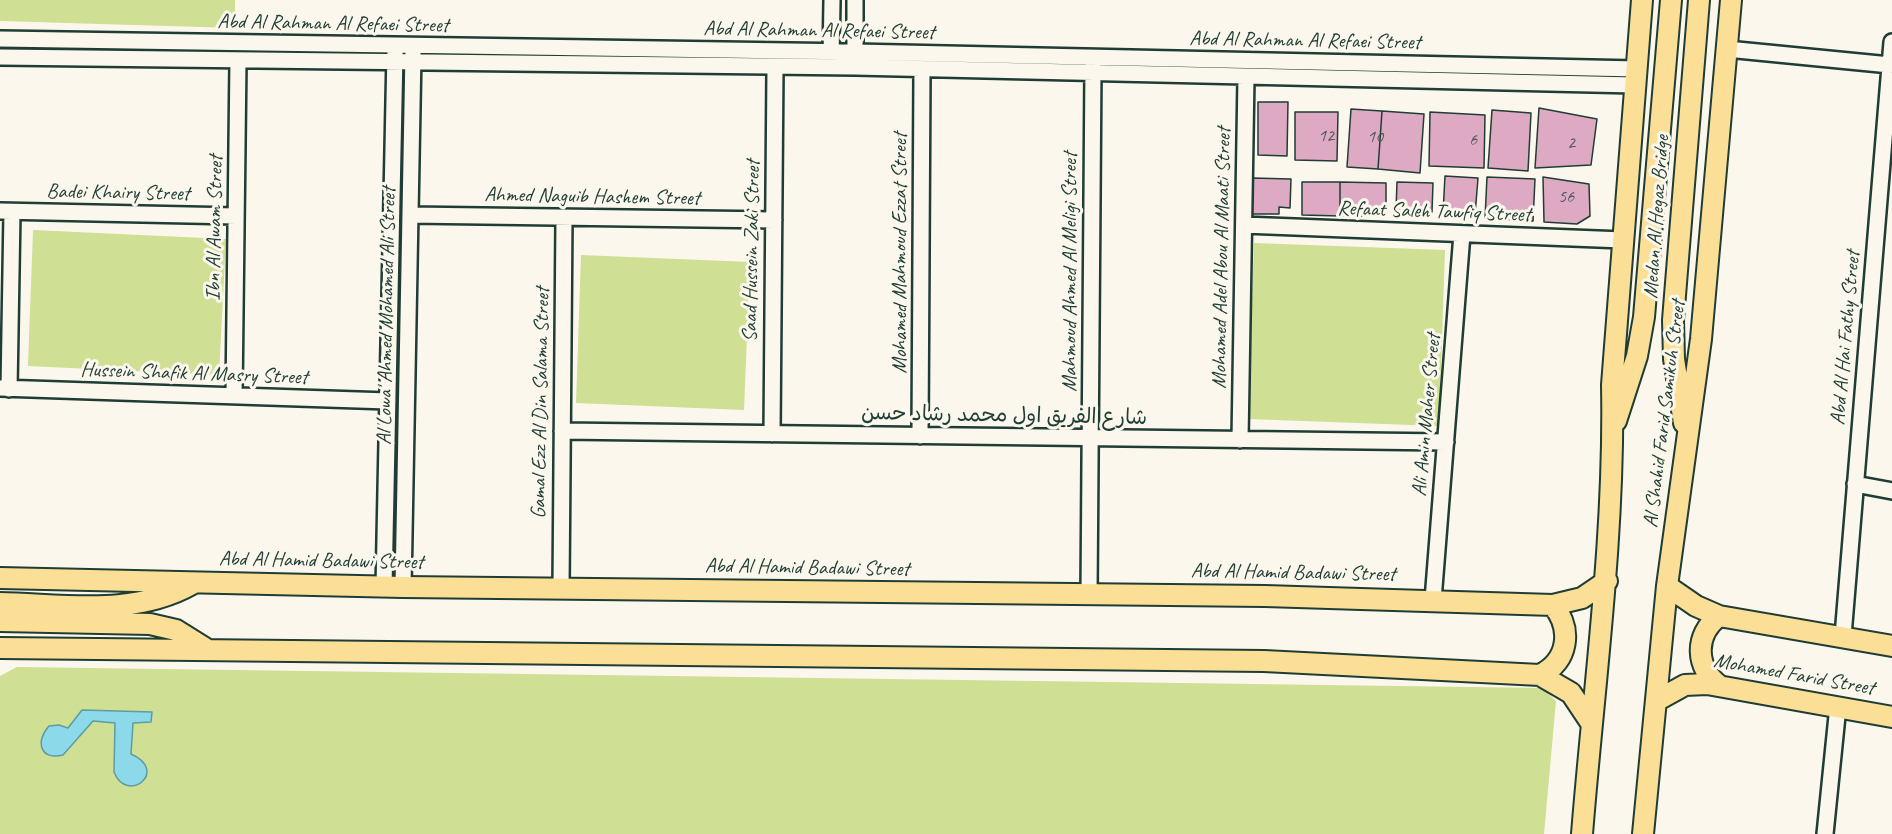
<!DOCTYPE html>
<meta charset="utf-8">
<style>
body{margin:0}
canvas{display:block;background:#fbf7ec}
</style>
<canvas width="1892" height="834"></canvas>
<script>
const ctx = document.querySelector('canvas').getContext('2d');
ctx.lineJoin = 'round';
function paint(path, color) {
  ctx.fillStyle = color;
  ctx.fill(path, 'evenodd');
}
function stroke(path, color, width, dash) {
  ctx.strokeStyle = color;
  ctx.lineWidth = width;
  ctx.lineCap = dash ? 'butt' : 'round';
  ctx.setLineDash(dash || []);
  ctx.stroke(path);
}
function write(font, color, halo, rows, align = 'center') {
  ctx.font = font + ' Caveat,"Playpen Sans Arabic",sans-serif';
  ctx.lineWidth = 6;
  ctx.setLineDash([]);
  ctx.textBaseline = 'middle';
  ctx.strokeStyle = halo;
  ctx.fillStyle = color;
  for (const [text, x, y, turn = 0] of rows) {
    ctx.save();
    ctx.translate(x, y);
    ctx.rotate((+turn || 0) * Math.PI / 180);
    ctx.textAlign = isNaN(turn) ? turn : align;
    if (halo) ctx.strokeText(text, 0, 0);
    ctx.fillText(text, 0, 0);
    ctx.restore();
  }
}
const green = new Path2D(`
 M0 0H235V28L0 21Z
 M33 230 226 239 219 375 28 366Z
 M1254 243 1445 250 1439 426 1248 419Z
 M581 255 750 262 744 410 576 403Z
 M17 667 1543 688 1556 701 1544 834H0V676Z`);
const water = new Path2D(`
 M82 710 152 712 151 722 133 723 131 754C170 771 127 805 114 772L115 723 93 721 63 755C40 761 35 741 49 726L59 725 68 728Z`);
const building = new Path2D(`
 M1258 102H1288L1287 156 1258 155Z
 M1539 108 1597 119 1591 165 1535 168Z
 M1351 109 1382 111 1378 169 1347 167Z
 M1492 110 1531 113 1528 171 1488 168Z
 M1382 111 1424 114 1420 173 1378 169Z
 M1295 112H1338L1337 161 1295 160Z
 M1430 112 1485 115 1484 168 1429 166Z
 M1445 176 1478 178 1475 215 1443 213Z
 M1487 177 1535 179 1533 221 1485 218Z
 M1543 177 1589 184 1590 216 1577 224 1544 222Z
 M1252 178 1291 179 1290 208 1279 207V214H1251Z
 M1302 182H1340V216L1302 215Z
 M1340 182 1386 183V216H1340Z
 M1397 182 1433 183 1432 212 1396 210Z`);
const minor = new Path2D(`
 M0 39 855 52 1637 69
 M1727 49 1890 65
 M0 57 855 67 1635 85
 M831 60 832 0
 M855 61V0
 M0 211 236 216
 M410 215 774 220
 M1244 225 1623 240
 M0 388 388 401
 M9 389 12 212
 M234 396 238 60
 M562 431 1446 442
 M772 434 775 68
 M920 436 922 70
 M1240 440 1246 77
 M1855 484 1892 491
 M384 587 395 52
 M403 587 413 53
 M561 588 564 217
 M1089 594 1093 66
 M1433 600 1462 234
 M1843 636 1892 42
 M1825 834 1838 706`);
const major = new Path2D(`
 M1616 421 1637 356 1644 317 1671 0
 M1684 423 1674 359 1673 320 1699 0
 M0 578 403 587 1265 596 1553 605 1582 598 1607 581
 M1667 586 1696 606 1719 616 1892 646
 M0 603C64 604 134 617 192 584
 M1719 616C1694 635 1695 668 1720 686
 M0 621 150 624 176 630 208 650
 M0 648 1264 661 1540 675 1571 693 1591 723
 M1540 675C1568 661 1573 630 1553 605
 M1656 701 1685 685 1707 684 1892 717
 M1582 834C1594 684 1615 536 1612 385L1642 0
 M1643 834 1667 586 1701 339 1731 0`);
const numberNames = [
 ["12",1326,136],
 ["10",1375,137],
 ["6",1473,140],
 ["2",1571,143],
 ["56",1566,197]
];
const streetNames = [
 ["Abd Al Rahman Al Refaei Street",333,24,1],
 ["Abd Al Rahman Al Refaei Street",819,31,1],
 ["Abd Al Rahman Al Refaei Street",1305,41,1],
 ["Badei Khairy Street",118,193,1],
 ["Ahmed Naguib Hashem Street",592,197,1],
 ["Refaat Saleh Tawfiq Street",1434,212,2],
 ["Medan Al Hegaz Bridge",1657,217,-86],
 ["Ibn Al Awam Street",215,228,-89],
 ["Saad Hussein Zaki Street",752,251,-89],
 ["Mohamed Mahmoud Ezzat Street",900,253,-90],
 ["Mohamed Adel Abou Al Maati Street",1222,258,-89],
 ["Mahmoud Ahmed Al Meligi Street",1070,272,-90],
 ["Al Lowa' Ahmed Mohamed Ali Street",387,316,-89],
 ["Abd Al Hai Fathy Street",1846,338,-85],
 ["Hussein Shafik Al Masry Street",194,374,2],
 ["Gamal Ezz Al Din Salama Street",541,403,-89],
 ["Al Shahid Farid Samikuh Street",1665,414,-83],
 ["Ali Amin Maher Street",1427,415,-85],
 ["شارع الفريق اول محمد رشاد حسن",1004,416,1],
 ["Abd Al Hamid Badawi Street",321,561,1],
 ["Abd Al Hamid Badawi Street",807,568,1],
 ["Abd Al Hamid Badawi Street",1293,573,1],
 ["Mohamed Farid Street",1794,675,10]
];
paint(green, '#cfdf93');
paint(water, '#8bd9e9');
stroke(water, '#609ba1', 1.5);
paint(building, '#dea9c2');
stroke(building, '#1f3d34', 1.5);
stroke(minor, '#1f3d34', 20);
stroke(major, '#1f3d34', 24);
stroke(minor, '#fbf7ec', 15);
stroke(major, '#fbdf96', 20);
write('18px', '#4f5858', null, numberNames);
write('21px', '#1f3d34', '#fbf7ec', streetNames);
</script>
